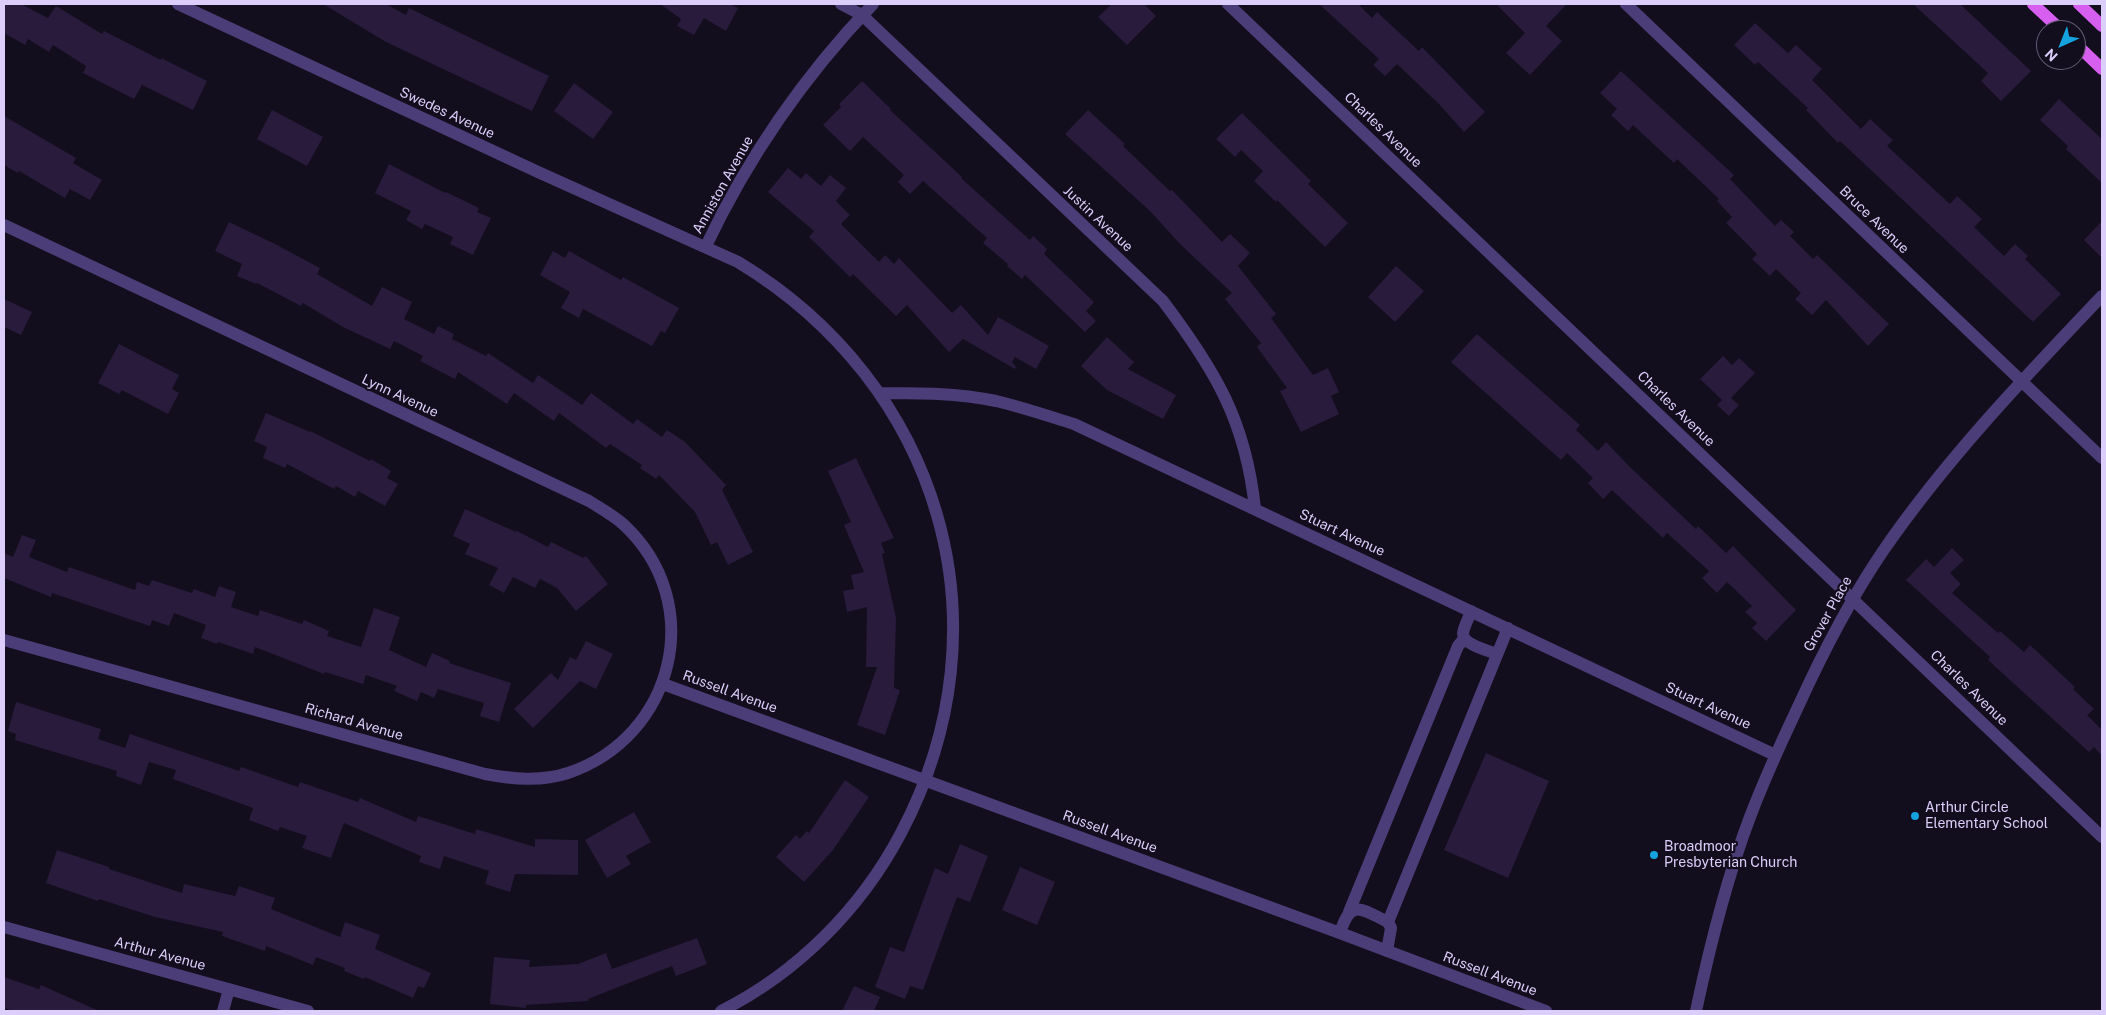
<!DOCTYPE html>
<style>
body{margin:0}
#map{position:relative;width:2106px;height:1015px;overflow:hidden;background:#130e1d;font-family:"Public Sans",sans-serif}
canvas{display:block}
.frame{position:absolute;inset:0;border:5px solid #dccefa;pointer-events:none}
.north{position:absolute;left:2036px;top:20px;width:50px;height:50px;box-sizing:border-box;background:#130e1d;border:1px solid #635b75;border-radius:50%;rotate:224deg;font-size:14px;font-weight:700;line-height:20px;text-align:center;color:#dccefa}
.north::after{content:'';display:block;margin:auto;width:18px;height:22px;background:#15a3df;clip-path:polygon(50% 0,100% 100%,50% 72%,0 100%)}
</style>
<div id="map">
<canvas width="2106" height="1015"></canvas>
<div class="frame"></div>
<div class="north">N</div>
</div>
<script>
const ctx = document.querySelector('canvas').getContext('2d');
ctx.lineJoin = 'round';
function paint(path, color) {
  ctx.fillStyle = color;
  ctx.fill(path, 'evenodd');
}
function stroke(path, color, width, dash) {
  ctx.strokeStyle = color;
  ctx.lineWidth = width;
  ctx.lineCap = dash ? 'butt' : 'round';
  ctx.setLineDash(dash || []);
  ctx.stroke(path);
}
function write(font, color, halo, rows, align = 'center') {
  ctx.font = font + ' "Public Sans",sans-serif';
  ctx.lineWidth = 4.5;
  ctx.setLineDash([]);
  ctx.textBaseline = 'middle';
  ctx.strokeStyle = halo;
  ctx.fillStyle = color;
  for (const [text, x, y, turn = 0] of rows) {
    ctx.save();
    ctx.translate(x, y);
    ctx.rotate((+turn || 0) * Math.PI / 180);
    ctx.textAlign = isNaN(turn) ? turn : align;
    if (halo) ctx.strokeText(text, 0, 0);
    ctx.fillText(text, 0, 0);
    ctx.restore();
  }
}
const building = new Path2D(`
 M4 4H21L48 18 56 6 102 34 104 31 161 60V58L207 81 193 110 142 85 134 99 83 73 86 66 53 45 49 52 28 39 25 45 4 33Z
 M323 4H386L406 15 409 8 549 76 532 111 386 42Z
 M660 4H730L738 8 726 31 704 18 694 35 677 26 681 19Z
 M1112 4H1144L1156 16 1127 45 1098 17Z
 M1319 4H1358L1372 18 1377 12 1419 51 1422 47 1485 112 1464 132 1439 104 1397 64 1385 76 1373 65 1379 59Z
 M1496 4H1567L1546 26 1562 41 1530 75 1506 53 1525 33Z
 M1913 4H1960L2031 71 2001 101 1981 81 1988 73Z
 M1755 23 1788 53 1796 45 1822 69 1812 80 1861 129 1870 119 1893 140 1887 146 1950 204 1957 196 1982 219 1974 227 2004 256 2015 244 2028 256 2025 259 2061 294 2033 322 1840 141 1838 143 1806 110 1808 108 1758 62 1755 65 1734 45Z
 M1621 71 1734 175 1730 179 1775 226 1781 220 1794 232 1790 236 1813 259 1817 255 1889 324 1868 346 1826 300 1812 315 1795 299 1801 293 1776 269 1770 276 1752 259 1757 254 1726 223 1732 217 1717 201 1719 199 1677 159 1674 163 1633 125 1628 131 1611 115 1617 109 1600 93Z
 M862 81 891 109 890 110 962 177 961 178 1030 240 1033 236 1047 249 1044 254 1094 302 1086 311 1096 321 1085 332 1025 275 1022 279 1007 266 1008 264 983 243 987 238 923 181 910 194 898 182 904 175 863 137 850 151 823 125 841 107 839 104Z
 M574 83 613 112 593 139 554 111Z
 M2059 99 2102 139V183L2066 149 2068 146 2040 120Z
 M272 110 323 137 307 166 257 139Z
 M1088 110 1125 144 1123 146 1170 191 1172 190 1222 242 1230 234 1250 253 1238 266 1276 314 1271 318 1313 375 1328 368 1339 392 1331 396 1339 414 1301 432 1280 391 1287 388 1257 347 1261 343 1225 299 1232 293 1180 244 1150 211 1065 134Z
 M1242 113 1311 181 1308 184 1348 223 1325 247 1277 200 1276 202 1254 181 1263 171 1241 150 1235 157 1216 139Z
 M4 116 76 158 73 163 102 180 90 200 70 189 65 198 19 171 18 173 4 165Z
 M389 164 445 193 446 192 479 208 477 212 491 218 473 255 450 244 453 237 425 224 422 229 406 220 411 211 375 193Z
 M788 168 801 179 806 173 821 186 830 175 846 188 836 201 850 215 841 224 879 262 885 255 894 264 899 258 952 313 961 305 988 335 998 317 1049 346 1036 369 1015 357 1012 362 1016 367 1015 369 963 339 949 352 907 305 896 316 853 274 850 277 809 237 814 231 768 192Z
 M2102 221V258L2084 240Z
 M229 222 275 244 320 268 317 274 372 306 382 287 412 302 404 319 434 334 438 326 454 334 452 339 486 356 488 353 533 383 538 375 582 405 591 393 633 424 637 419 662 437 667 430 685 442 726 485 722 490 753 552 728 565 717 542 711 545 695 512 659 475 656 479 640 468 642 465 610 444 606 448 559 413 554 421 514 393 507 404 458 372 455 379 420 361 423 356 394 341 390 349 343 327 303 303 301 306 257 283 256 284 237 276 242 264 215 251Z
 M553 251 565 258 569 251 621 280 623 277 679 308 665 333 661 331 652 346 583 309 579 318 561 308 570 292 540 275Z
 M1396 266 1424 291 1395 322 1368 297Z
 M4 299 32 312 21 335 4 327Z
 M1477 334 1580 425 1576 430 1598 451 1606 442 1631 468 1696 529 1698 526 1726 553 1733 546 1796 610 1766 641 1752 628 1757 623 1745 612 1752 606 1727 582 1717 593 1702 578 1709 571 1667 533 1663 538 1612 490 1603 499 1588 483 1593 478 1567 453 1561 460 1451 362Z
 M1107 337 1134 362 1128 369 1176 395 1163 419 1107 390 1081 366Z
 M119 344 179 375 172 389 179 393 168 414 122 390 119 394 98 383Z
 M1723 356 1732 365 1739 358 1755 373 1731 398 1739 405 1729 416 1717 405 1722 400 1700 379Z
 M266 413 310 432V431L370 461 371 459 391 471 387 478 398 484 385 506 358 491 355 497 336 486 334 489 287 464 285 468 263 458 267 447 254 441Z
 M856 458 894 538 881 543 885 553 882 554 896 618 894 688 900 690 885 735 857 725 877 667H866L867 607 847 612 843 591 854 589 851 575 864 572 844 525 851 522 828 471Z
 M465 509 516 532 517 531 548 547 551 542 583 558 586 556 608 584 576 611 557 588 540 579 535 588 513 577 504 593 489 585 498 568 465 554 470 544 453 536Z
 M22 535 36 540 29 557 67 572 69 567 135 590 137 582 149 586 152 580 192 593 194 589 215 597 219 586 236 592 231 607 258 616 260 610 302 624 304 620 329 631 327 636 361 647 374 608 400 617 389 650 426 667 432 653 450 661 449 663 511 683 499 722 480 716 484 703 438 689 434 698 421 692 417 701 394 691 397 686 366 675 363 684 325 672 324 674 255 647 253 654 218 642 217 644 201 638 206 625 174 613 169 626 152 620 150 626 52 593 51 597 4 578V553L13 557Z
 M1952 548 1964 560 1950 573 1961 584 1952 593 1998 633 2000 631 2024 652 2030 645 2075 687 2073 689 2094 709 2087 715 2102 730V756L2094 747 2089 752 1988 660 1990 657 1906 580 1926 559 1934 567Z
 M586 641 613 654 596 689 580 681 533 728 514 709 551 673 558 680 570 657 576 660Z
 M16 702 101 729 98 739 125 748 130 734 239 771 241 767 298 787 300 782 358 802 360 798 416 822 418 816 475 834 476 829 535 847V839L578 840V875L515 874 510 892 485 884 489 871 444 856 440 869 419 862 421 856 344 823 331 858 302 848 307 836 280 827 278 831 249 820 253 808 173 779 176 770 149 762 141 785 116 776 117 771 15 740 16 734 8 731Z
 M1486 753 1549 781 1508 878 1444 850Z
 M845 780 869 797 833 850 804 882 776 857 796 835 800 839 807 831 809 833Z
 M634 812 651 842 626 856 631 864 607 878 585 840Z
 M960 844 988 856 970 902 957 897 923 990 910 986 905 999 875 987 890 947 904 952 935 868 948 874Z
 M57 850 109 867V869L182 893 184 884 235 896 239 886 275 898 271 909 340 937 345 922 380 935 375 949 431 973 424 988 418 986 413 998 365 977 364 979 344 971 345 968 316 957 313 965 266 946 265 951 222 936 223 932 155 917 99 899 98 901 46 883Z
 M1020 867 1055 882 1037 925 1002 910Z
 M697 938 707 964 676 976 672 966 588 999V1001L526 1005V1008L490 1004 494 957 530 960 529 967 578 964 606 953 612 969Z
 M4 977 39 989 41 985 99 1011H13L4 1008Z
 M854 986 880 997 874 1011H842Z`);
const minor = new Path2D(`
 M178 4 538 172 738 262C940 384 1012 623 901 833 861 909 797 973 721 1011
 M841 4 862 15 1163 301C1215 370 1246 421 1255 509
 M1228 4 2102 837
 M1626 4 2102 458
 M4 225 589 501C600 508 613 515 623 524 708 602 675 737 568 773 541 782 512 779 485 774L4 640
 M706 246C748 157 805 75 873 4
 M880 393C919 393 957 393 996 401 1022 407 1048 416 1074 424L1775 755
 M1471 611C1469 618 1463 628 1463 634 1463 644 1489 651 1497 654
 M663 684 1340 933 1546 1011
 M1349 912 1458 646 1464 639
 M1388 922 1508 628
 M4 927 308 1011
 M1340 933C1351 898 1361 909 1388 922L1391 928 1387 951
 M223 1011 229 989
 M1696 1011C1710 945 1726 880 1750 817 1764 780 1780 745 1797 709 1822 654 1849 601 1883 551 1947 458 2025 377 2102 296`);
const major = new Path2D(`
 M2033 4 2061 30
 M2079 4 2102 26
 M2076 44 2102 69`);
const markers = [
 [1915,816,5,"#15a3df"],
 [1654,855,5,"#15a3df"]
];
const streetNames = [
 ["Swedes Avenue",447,113,25],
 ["Charles Avenue",1383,130,44],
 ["Anniston Avenue",723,185,-61],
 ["Justin Avenue",1098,219,43],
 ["Bruce Avenue",1874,220,44],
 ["Lynn Avenue",400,396,25],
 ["Charles Avenue",1676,409,44],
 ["Stuart Avenue",1342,533,25],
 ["Grover Place",1828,614,-61],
 ["Charles Avenue",1969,688,44],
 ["Russell Avenue",730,692,20],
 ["Stuart Avenue",1708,706,25],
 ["Richard Avenue",354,722,16],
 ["Russell Avenue",1110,832,20],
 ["Arthur Avenue",160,954,15],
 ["Russell Avenue",1490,974,21]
];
const poiNames = [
 ["Arthur Circle",1925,808],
 ["Elementary School",1925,824],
 ["Broadmoor",1664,847],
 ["Presbyterian Church",1664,863]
];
paint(building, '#281b3c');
stroke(minor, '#4b3d77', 12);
stroke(major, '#d65ff0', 12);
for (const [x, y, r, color] of markers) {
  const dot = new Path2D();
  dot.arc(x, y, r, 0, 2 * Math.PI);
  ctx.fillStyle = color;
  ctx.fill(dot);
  stroke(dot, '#130e1d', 2);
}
write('14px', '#dccefa', '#130e1d', streetNames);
write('14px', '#dccefa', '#130e1d', poiNames, 'left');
</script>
